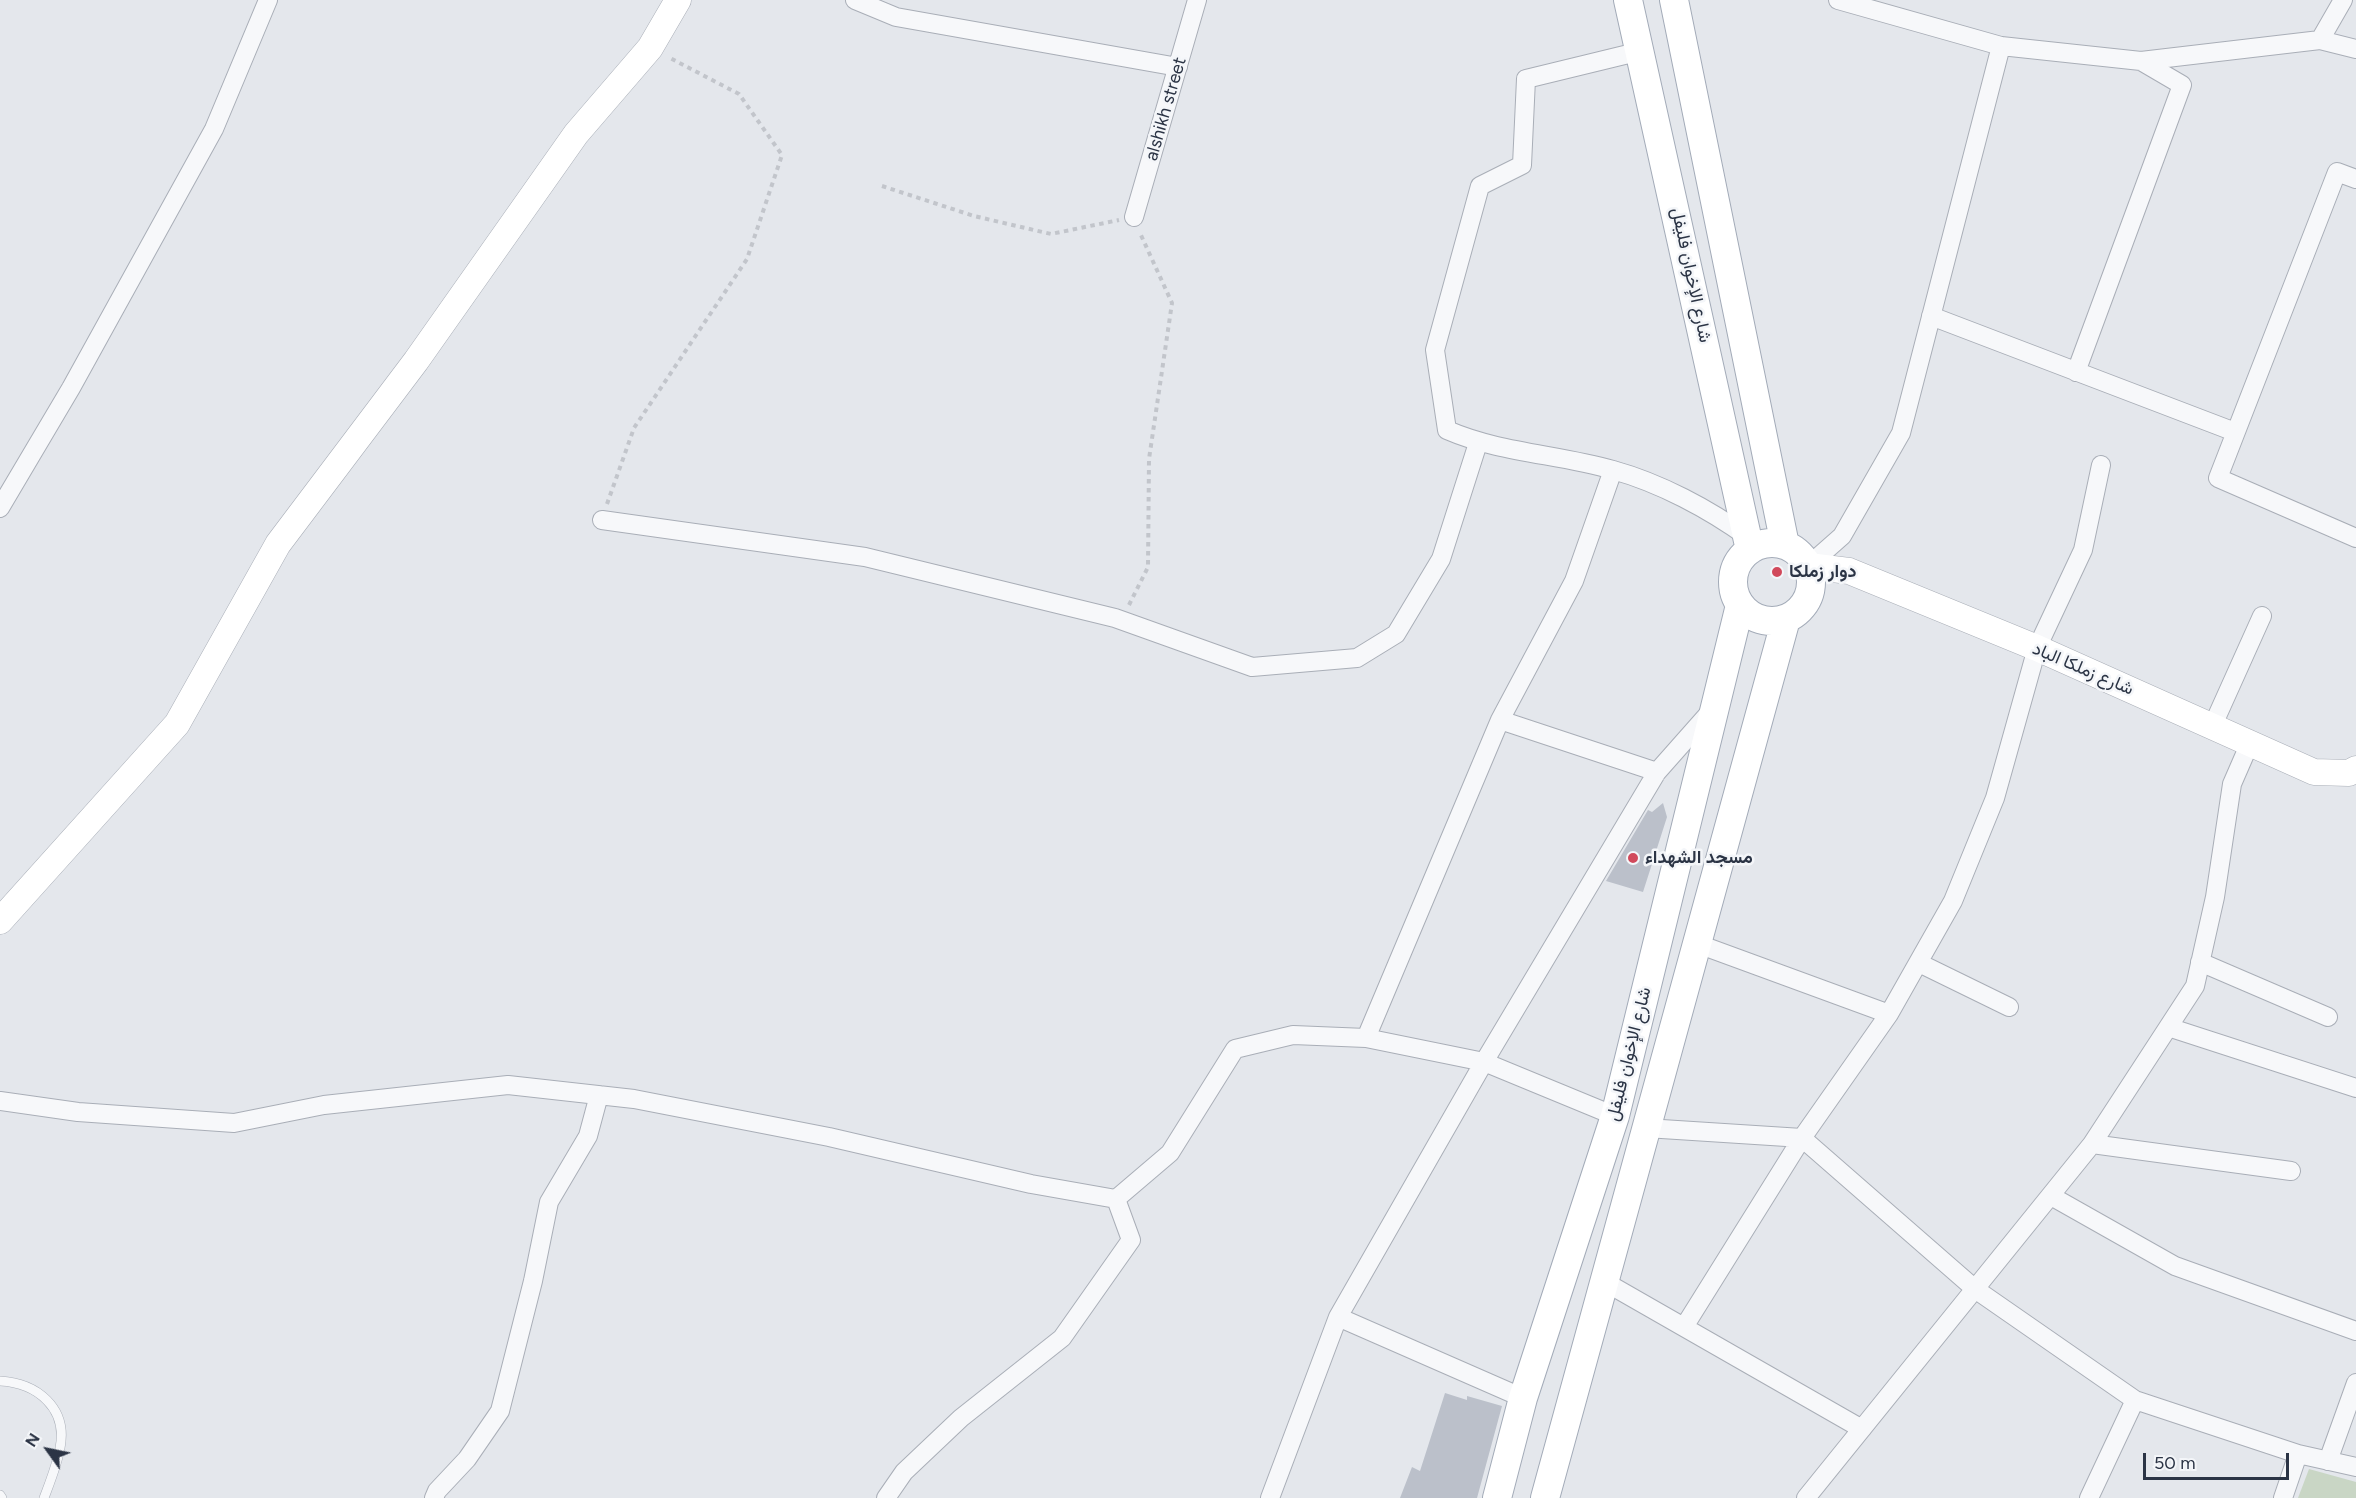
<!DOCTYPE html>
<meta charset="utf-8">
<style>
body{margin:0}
#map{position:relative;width:2356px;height:1498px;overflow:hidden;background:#e4e7ec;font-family:Figtree,sans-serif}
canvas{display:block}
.north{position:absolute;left:18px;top:1420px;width:60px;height:60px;-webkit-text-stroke:4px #f4f6f9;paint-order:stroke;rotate:303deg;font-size:16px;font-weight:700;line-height:24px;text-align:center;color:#2b3445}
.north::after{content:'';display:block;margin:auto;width:21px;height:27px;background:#2b3445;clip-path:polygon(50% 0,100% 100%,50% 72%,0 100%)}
.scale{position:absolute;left:2143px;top:1453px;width:146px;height:27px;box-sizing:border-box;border:3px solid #2b3445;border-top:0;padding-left:8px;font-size:18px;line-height:21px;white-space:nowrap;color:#2b3445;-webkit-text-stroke:4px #f4f6f9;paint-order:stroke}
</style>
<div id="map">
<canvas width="2356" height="1498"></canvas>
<div class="north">N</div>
<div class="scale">50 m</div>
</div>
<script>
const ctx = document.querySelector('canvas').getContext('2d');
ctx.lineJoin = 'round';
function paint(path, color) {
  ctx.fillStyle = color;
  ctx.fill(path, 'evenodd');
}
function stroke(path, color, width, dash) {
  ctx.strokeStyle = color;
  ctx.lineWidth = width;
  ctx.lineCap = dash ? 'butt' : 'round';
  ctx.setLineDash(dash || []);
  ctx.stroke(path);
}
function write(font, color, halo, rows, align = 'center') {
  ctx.font = font + ' Figtree,Vazirmatn,sans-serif';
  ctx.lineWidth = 5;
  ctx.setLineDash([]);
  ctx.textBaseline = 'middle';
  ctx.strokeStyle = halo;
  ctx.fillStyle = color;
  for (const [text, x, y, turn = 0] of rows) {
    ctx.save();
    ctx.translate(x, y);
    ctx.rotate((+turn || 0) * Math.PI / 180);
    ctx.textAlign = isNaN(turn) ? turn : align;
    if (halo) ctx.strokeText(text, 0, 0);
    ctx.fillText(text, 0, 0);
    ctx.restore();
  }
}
const green = new Path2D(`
 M2309 1469 2356 1482V1498H2298Z`);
const building = new Path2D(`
 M1663 803 1667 817 1643 892 1606 881 1648 810 1652 812Z
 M1445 1393 1467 1400V1396L1502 1406 1477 1498H1400L1412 1467 1420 1471Z`);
const path = new Path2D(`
 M882 186 974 216 1051 234 1119 220
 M607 504 634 428 747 259 782 155 739 94 670 58
 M1129 605 1148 567 1149 459 1172 303 1140 233`);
const lane = new Path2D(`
 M0 1381C37 1383 68 1408 60 1448 57 1465 50 1482 44 1498
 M0 1495 2 1498`);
const street = new Path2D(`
 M855 0 896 17 1178 67
 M1838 0 2001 46 2141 61 2320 40 2356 49
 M2320 40 2343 0
 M1641 51 1526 79 1522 165 1480 186 1435 350 1447 430C1500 453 1558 454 1613 470 1660 483 1709 509 1749 538
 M2356 179 2337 172 2218 478 2356 538
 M1134 217 1197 0
 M1931 316 2235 432
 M2076 372 2182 85 2141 61
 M0 508 71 388 214 129 268 0
 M602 520 865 557 1115 618 1252 667 1357 658 1396 634 1441 559 1478 443
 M1808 566 1842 536 1901 433 2001 46
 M1500 720 1657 772
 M2213 725 2262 616
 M1698 944 1889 1014
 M2200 962 2328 1017
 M1919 963 2009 1007
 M2168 1027 2356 1088
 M1366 1038 1500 720 1574 581 1613 470
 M0 1101 78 1112 234 1123 324 1105 508 1085 634 1099 829 1137 1031 1184 1116 1199 1170 1153 1235 1049 1293 1035 1366 1038 1484 1062 1338 1317 1270 1498
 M1615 1116 1484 1062 1657 772 1711 711
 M1646 1128 1802 1138 1975 1289 2135 1400 2298 1454 2356 1467
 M2092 1144 2291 1171
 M2051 1196 2175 1266 2356 1331
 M1605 1282 1862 1429
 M1338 1317 1523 1398
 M1684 1327 1802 1138 1889 1014 1953 901 1995 798 2037 648 2083 550 2101 465
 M2328 1461 2356 1383
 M434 1498 437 1491 467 1459 500 1411 533 1281 549 1202 588 1136 599 1095
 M886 1498 904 1472 961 1418 1062 1338 1131 1240 1116 1199
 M1806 1498 2092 1144 2195 986 2215 897 2232 784 2249 745
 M2089 1498 2135 1400
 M2283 1498 2298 1454`);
const secondary = new Path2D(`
 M1808 566 1849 571 2037 648 2314 772 2349 773 2356 769
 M0 921 177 724 278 544 416 361 576 134 650 48 678 0`);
const primary = new Path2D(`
 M1628 0 1750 550
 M1674 0 1785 545
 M1733 582a39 39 0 1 1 78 0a39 39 0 1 1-78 0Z
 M1497 1498 1523 1398 1615 1116 1740 605
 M1545 1498 1786 619`);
const markers = [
 [1777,572,6,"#d1495b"],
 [1633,858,6,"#d1495b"]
];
const streetNames = [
 ["alshikh street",1166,109,-74],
 ["شارع الإخوان فليفل",1691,275,78],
 ["شارع زملكا الباد",2083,669,23],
 ["شارع الإخوان فليفل",1629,1054,-76]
];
const poiNames = [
 ["دوار زملكا",1789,572],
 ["مسجد الشهداء",1645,858]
];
paint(green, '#c9d6c5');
paint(building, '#bbc0ca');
stroke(lane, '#a9aeb7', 10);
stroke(street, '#a9aeb7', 20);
stroke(secondary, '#a9aeb7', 27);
stroke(primary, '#a3abb8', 30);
stroke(path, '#c2c5cb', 4, [4.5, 4.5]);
stroke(lane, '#f7f8fa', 9);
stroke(street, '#f7f8fa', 18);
stroke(secondary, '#fff', 26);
stroke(primary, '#fff', 28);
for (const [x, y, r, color] of markers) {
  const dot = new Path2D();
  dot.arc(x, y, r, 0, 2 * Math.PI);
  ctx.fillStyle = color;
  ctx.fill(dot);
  stroke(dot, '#f4f6f9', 2);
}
write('18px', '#2b3445', '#f4f6f9', streetNames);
write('bold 18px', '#2b3445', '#f4f6f9', poiNames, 'left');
</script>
